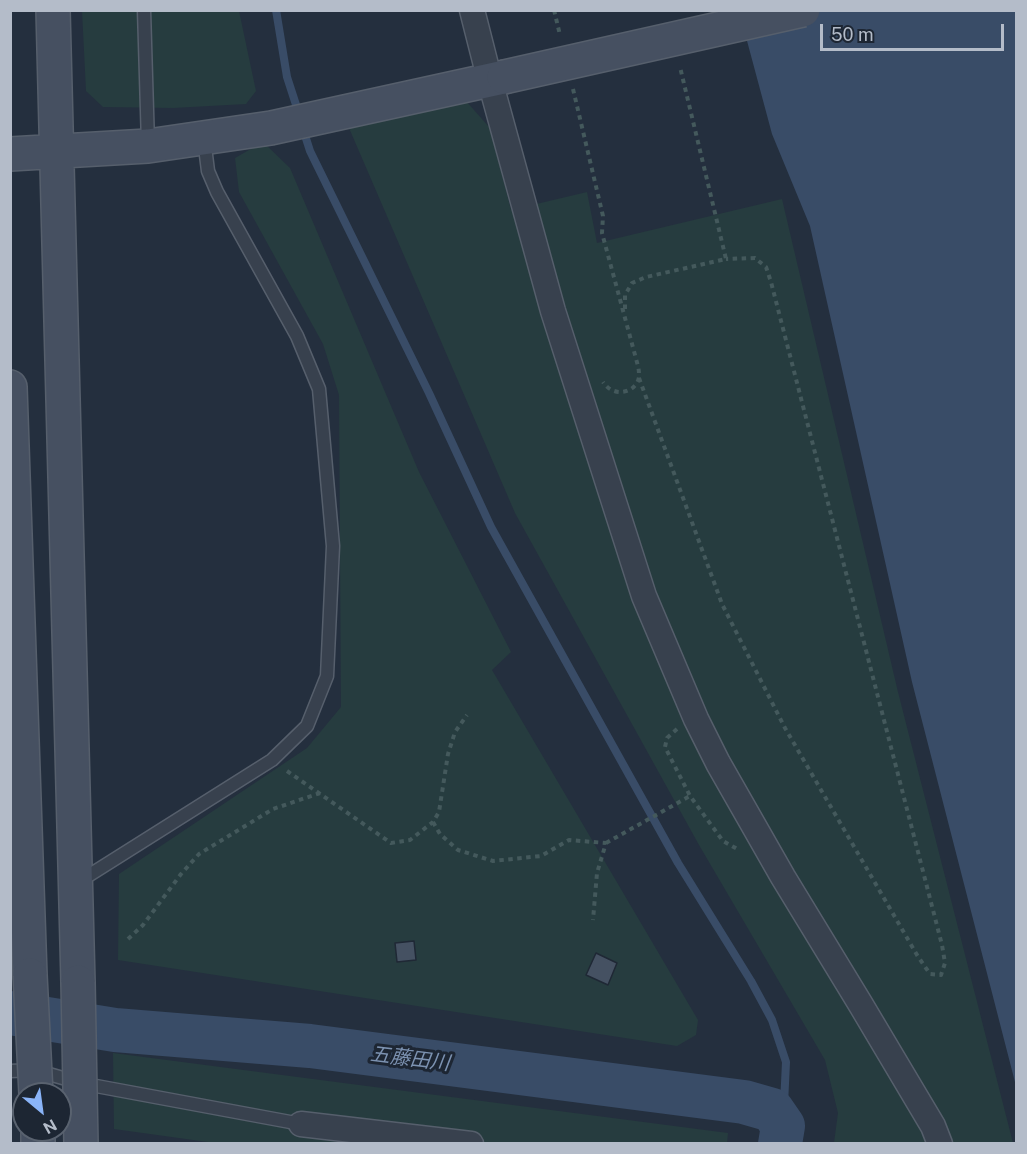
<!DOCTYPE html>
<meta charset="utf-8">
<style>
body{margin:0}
#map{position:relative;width:1027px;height:1154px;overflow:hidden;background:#242f3e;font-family:"Public Sans",sans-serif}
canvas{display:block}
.frame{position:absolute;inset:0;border:12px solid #b4bcc9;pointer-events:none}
.north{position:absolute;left:12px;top:1082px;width:60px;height:60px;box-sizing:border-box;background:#1d2633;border:2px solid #59626f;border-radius:50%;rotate:151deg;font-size:16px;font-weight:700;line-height:24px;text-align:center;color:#b4bcc9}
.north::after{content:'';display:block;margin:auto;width:21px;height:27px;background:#8ab4f8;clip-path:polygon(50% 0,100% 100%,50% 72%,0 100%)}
.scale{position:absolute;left:820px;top:24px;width:184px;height:27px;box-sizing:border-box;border:3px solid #b4bcc9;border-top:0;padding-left:8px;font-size:18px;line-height:21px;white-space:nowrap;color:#b4bcc9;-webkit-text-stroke:4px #1d2633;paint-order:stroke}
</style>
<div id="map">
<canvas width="1027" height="1154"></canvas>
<div class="frame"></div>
<div class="north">N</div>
<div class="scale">50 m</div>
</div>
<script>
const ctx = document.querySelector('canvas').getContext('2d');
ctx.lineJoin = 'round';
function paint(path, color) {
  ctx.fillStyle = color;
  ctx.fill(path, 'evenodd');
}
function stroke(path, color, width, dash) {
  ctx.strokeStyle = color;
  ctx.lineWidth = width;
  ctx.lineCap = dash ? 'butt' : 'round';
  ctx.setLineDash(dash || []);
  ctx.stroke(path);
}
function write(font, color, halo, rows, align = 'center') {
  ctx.font = font + ' "Public Sans","Noto Sans JP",sans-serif';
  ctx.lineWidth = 6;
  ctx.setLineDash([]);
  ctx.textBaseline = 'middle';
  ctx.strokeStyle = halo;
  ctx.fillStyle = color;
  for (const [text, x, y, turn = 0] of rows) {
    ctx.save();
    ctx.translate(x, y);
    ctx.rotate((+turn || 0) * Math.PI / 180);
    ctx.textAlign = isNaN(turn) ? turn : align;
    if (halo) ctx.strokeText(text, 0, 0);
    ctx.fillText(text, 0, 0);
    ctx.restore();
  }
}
const green = new Path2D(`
 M82 11H239L256 91 246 104 173 108 103 107 86 91Z
 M466 101 490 128 511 210 587 192 597 243 782 199 898 692 1013 1143H834L838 1113 825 1060 699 845 515 513 349 128Z
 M263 142 290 168 419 472 511 652 492 670 698 1020 696 1035 677 1046 118 960 119 874 307 748 341 707 339 395 323 344 239 192 235 158Z
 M113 1053 728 1133 727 1143 222 1144 114 1129Z`);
const water = new Path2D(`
 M739 11H1016V1086L912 682 810 226 772 134Z`);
const stream = new Path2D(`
 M276 10 287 77 299 114
 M303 129 310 151 429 393 491 527 678 863 751 981 772 1020 786 1062 783 1126`);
const river = new Path2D(`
 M10 1013 115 1030 310 1046 744 1102 772 1110 783 1126 780 1144`);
const building = new Path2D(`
 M414 941 416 960 397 962 395 943Z
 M596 953 617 963 608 985 586 975Z`);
const path = new Path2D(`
 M554 10 560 35
 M573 89 603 216 602 233 638 366C639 370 639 373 639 377 637 390 621 396 610 389 608 388 605 385 603 382
 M625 309V295L632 283 646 277 726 259 680 67
 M639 378 722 604 785 728 917 955 930 974 941 975 945 963 942 945 771 282 766 267 755 258 726 259
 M677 729 667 738 665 747 690 796 723 841 739 850
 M287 771 391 843 410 840 433 822 439 812 448 754 455 732 467 715
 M433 822 440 834 458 850 493 861 541 856 569 840 606 843 597 873 593 920
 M606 843 690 796
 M128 939 143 925 181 874 199 854 273 809 320 793`);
const lane = new Path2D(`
 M144 10 148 144
 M80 881 272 760 307 726 327 676 333 546 319 389 297 336 217 192 208 171 204 139
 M10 1071 35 1070 80 1083 301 1124`);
const street = new Path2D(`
 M472 10 490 81 553 311 644 596 696 719 718 763 783 877 861 1005 933 1126 940 1144
 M301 1124 471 1144`);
const secondary = new Path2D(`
 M53 10 78 982
 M10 154 148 146 271 128 504 77
 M10 387 30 975
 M38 1130V1144`);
const secondaryBridge = new Path2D(`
 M504 77 803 10
 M30 975 36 1094
 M78 982 81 1144`);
const waterNames = [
 ["五藤田川",410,1059,7]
];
paint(green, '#263c3f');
paint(water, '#394c67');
stroke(stream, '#394c67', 8);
stroke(river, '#394c67', 44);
paint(building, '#455162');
stroke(building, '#1f2835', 1.5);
stroke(lane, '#565f6c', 15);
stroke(street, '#565f6c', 27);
stroke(secondary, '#565f6c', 36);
stroke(path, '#44595c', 4, [4.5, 4.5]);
stroke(lane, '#38414e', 12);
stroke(street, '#38414e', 24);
stroke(secondary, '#465061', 33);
stroke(secondaryBridge, '#565f6c', 36, []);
stroke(secondaryBridge, '#465061', 33);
write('italic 20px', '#7c92b1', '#1d2633', waterNames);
</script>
